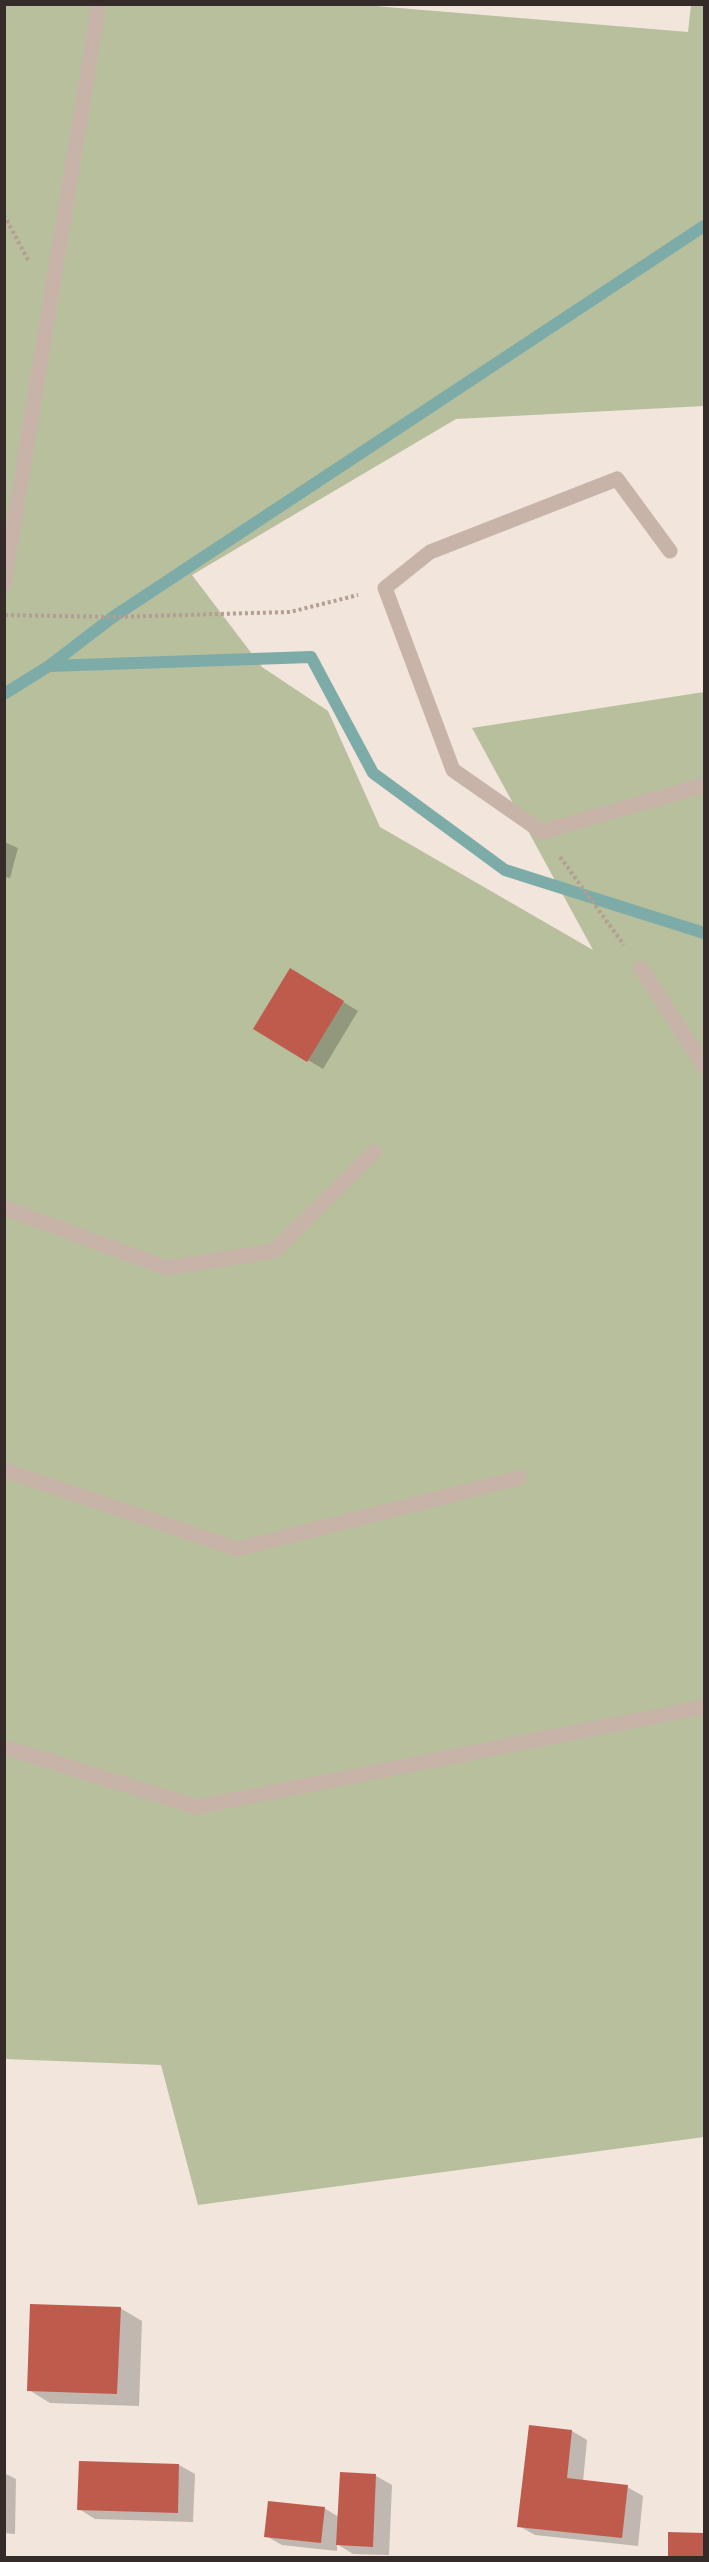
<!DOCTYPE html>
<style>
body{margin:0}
#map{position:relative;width:709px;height:2562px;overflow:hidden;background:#f1e5dc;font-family:"IBM Plex Sans",sans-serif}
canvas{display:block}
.frame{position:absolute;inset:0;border:6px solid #352b28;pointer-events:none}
</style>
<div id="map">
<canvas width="709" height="2562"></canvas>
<div class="frame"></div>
</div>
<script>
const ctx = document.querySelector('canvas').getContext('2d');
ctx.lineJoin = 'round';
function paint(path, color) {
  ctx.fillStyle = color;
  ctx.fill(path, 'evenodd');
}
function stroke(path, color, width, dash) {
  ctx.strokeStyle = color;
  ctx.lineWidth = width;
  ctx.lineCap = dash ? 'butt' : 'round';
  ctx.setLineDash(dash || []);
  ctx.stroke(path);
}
const green = new Path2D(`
 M351 4 688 32 691 5H704V406L456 419 192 575 262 667 328 711 380 827 593 950 472 728 704 692V2137L198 2205 161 2065 5 2059V5Z`);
const shadow = new Path2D(`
 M4 842 18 848 10 878 4 877Z
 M306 979 358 1011 323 1069 308 1060Z
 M120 2308 142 2321 139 2406 50 2403 29 2390Z
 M572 2431 587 2440 583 2482 627 2487 643 2496 638 2546 535 2535 519 2526Z
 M80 2463 179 2465 195 2474 193 2522 95 2519 79 2509Z
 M4 2473 16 2479 15 2534 4 2533Z
 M341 2474 376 2476 392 2485 389 2555 353 2554 337 2544V2551L282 2545 266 2536 324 2508 339 2517Z`);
const stream = new Path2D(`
 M49 666 311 657 373 773 505 870 704 933
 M4 694 49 666 113 617 704 226`);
const building = new Path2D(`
 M290 968 344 1001 307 1062 253 1029Z
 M30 2304 121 2307 117 2394 27 2391Z
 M529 2425 572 2430 567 2478 628 2485 622 2538 517 2527Z
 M79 2461 179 2464 178 2513 77 2510Z
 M340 2472 376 2474 373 2547 336 2545Z
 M268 2501 325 2507 321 2543 264 2537Z
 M668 2532 704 2533V2558H668Z`);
const path = new Path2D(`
 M4 215 28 260
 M5 615 113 617 290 612 358 595
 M560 857 624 945`);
const service = new Path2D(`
 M670 551 617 479 430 552 385 588 453 770 542 832 704 785
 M4 585 99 4
 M641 968 704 1066
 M4 1208 167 1268 274 1251 374 1152
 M4 1470 237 1549 519 1478
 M4 1747 197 1807 704 1707`);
paint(green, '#b7bf9d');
paint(shadow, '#0003');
stroke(stream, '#7daca8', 12);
paint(building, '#bf5b4c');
stroke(path, '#b49d93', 4, [3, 3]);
stroke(service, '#c8b3a9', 15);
</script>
